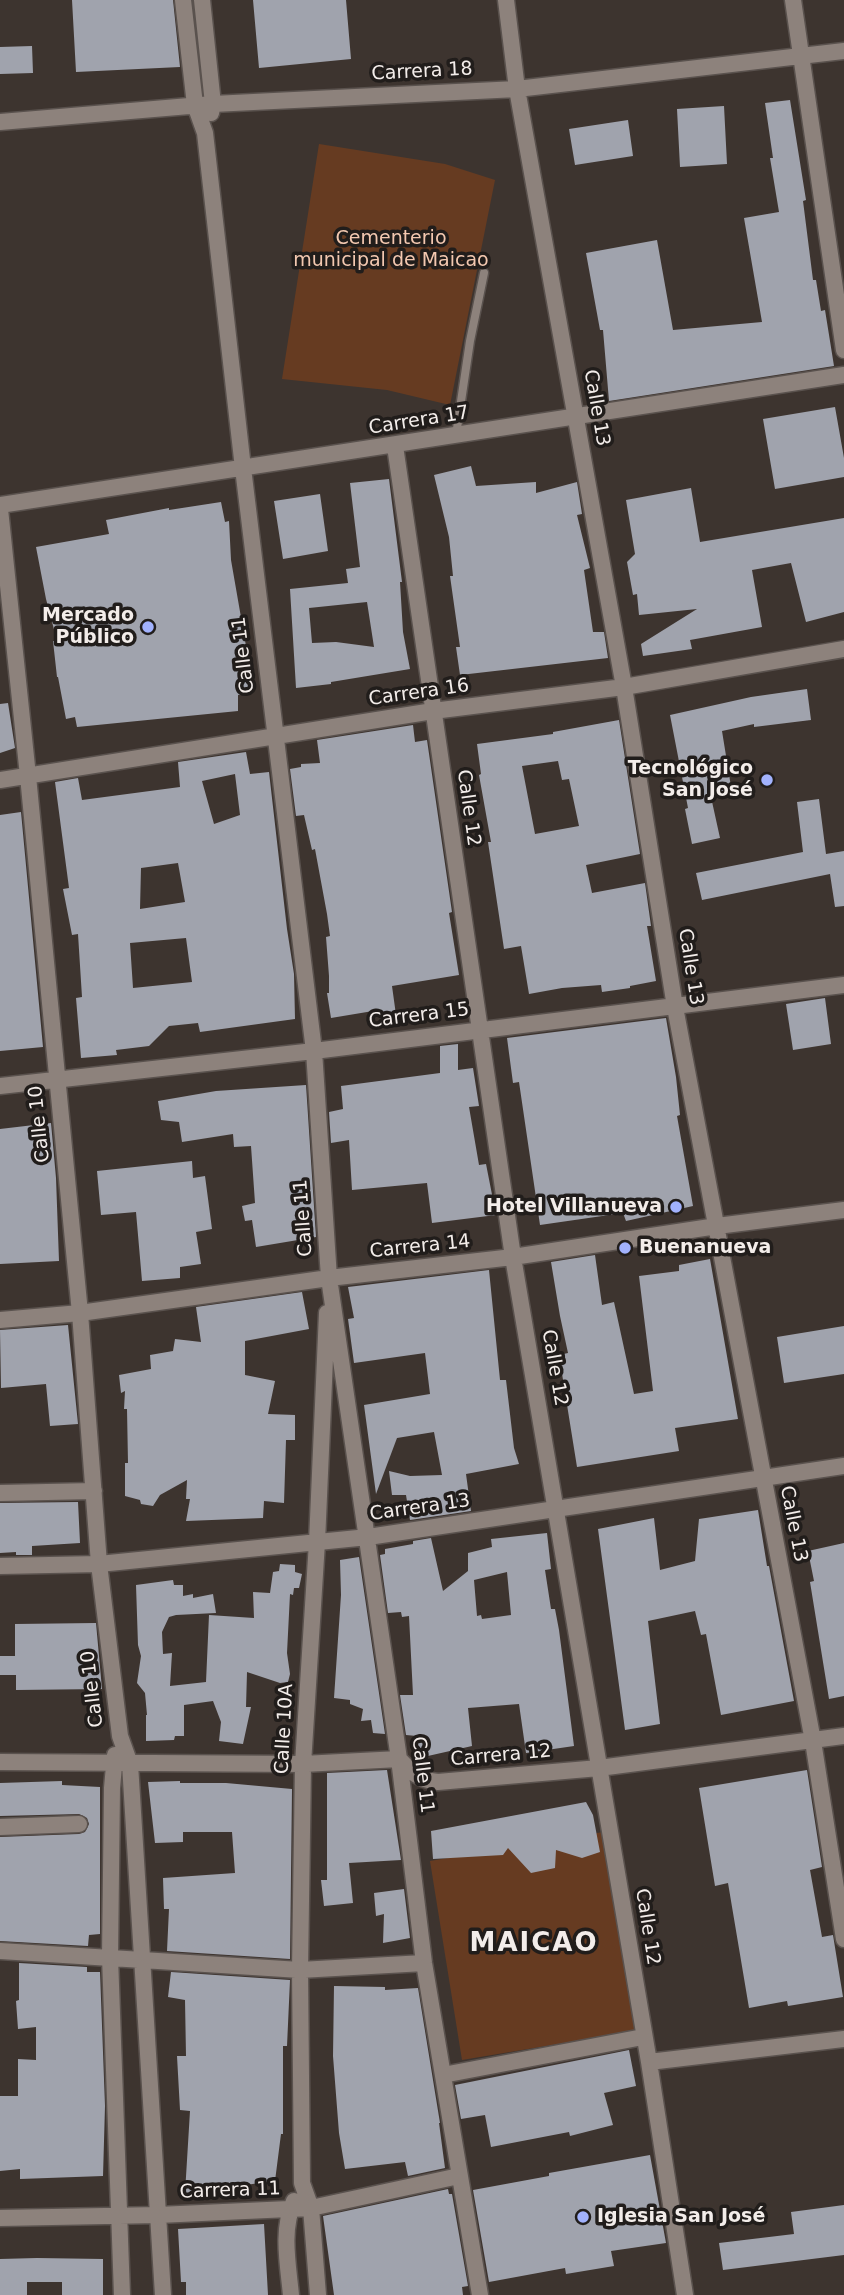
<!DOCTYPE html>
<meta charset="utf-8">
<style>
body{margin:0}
canvas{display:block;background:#3d342f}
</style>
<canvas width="844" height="2295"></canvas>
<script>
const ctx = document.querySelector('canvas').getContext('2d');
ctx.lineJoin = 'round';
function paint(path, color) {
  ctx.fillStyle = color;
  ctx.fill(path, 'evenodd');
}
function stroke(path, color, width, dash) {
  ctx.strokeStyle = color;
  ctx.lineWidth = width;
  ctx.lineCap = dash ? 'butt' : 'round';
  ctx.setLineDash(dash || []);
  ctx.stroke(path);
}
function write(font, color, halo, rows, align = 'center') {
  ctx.font = font + ' "DejaVu Sans",sans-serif';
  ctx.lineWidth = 7;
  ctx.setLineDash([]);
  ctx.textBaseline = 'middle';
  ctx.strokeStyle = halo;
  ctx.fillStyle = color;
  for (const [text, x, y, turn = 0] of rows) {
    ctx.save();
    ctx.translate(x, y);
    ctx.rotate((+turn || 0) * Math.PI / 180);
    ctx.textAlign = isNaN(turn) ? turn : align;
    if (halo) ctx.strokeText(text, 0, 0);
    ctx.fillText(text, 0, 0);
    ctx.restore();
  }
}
const green = new Path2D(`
 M319 144 445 164 495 180 450 405 387 390 282 379Z
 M603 1832 636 2031 462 2060 430 1861Z`);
const building = new Path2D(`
 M72 0H173L180 67 76 72Z
 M253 0H346L351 59 259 68Z
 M32 46 33 73 0 74V47Z
 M790 100 806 200 803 201 813 280H816L821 311 825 310 834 366 609 401 603 330H600L586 253 657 240 673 330 762 322 744 218 779 212 770 158H773L765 103Z
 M724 106 727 164 680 167 677 109Z
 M628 120 633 156 575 165 569 129Z
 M835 407 844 458V477L775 489 763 419Z
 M471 466 476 486 536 482V493L577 482 582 514 577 515 590 568 584 570 593 632H604L608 658 460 675 456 647H460L450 576H453L449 537 434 475Z
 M389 479 402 582H400L403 632 410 669 331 682V684L296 688 290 589 348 583 346 569 360 567 350 483ZM367 602 374 647 336 642 312 643 309 608Z
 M691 488 700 542 844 518V612L806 622 791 563 752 570 762 627 690 640 692 649 643 656 641 644 697 609 639 615 637 594 633 595 627 562 635 554 626 500Z
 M320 494 328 551 283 559 274 501Z
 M221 502 225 522 229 521 231 560 254 692 238 695V711L77 727 75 717 66 719 58 677H57L53 641H57L46 599 36 547 109 534 106 520 169 508V510Z
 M807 689 811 720 754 727V724L722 731 732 793 711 797 720 838 692 844 685 809 688 808 670 715 751 697Z
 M8 703 15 748 0 753V704Z
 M619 720 640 854 586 865 592 893 645 883 651 926H647L656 981 630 986V988L602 992 601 985 562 988 529 994 521 946 504 949 488 842H491L479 775 481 774 477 744 553 734V732ZM558 761 562 780 569 779 579 826 535 834 522 766Z
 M413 725 415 742 427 740 452 912 449 913 459 975 392 986 396 1015 381 1023 379 1010 331 1018 327 993H329V976L326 937 330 936 327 914 315 849 312 850 304 815 296 816 290 769 301 767V764L320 763 317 740Z
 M246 752 250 774 269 772 287 929 294 974 295 1019 200 1032 198 1023 169 1026 149 1046 116 1050 117 1055 81 1058 76 998 82 997 78 934 72 935 63 889 69 888 55 782 78 778 82 800 180 787 178 762ZM235 774 240 815 214 824 202 781ZM178 863 185 902 140 909 141 868ZM186 938 192 982 133 988 130 943Z
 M819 799 826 854 844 851V906L835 907 830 874 702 900 696 873 803 852 797 802Z
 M21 812 43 1047 0 1051V815Z
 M825 998 831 1044 793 1050 786 1004Z
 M666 1018 676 1077 680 1115 677 1116 693 1206 626 1221 623 1213 540 1225 519 1082 513 1083 507 1038Z
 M458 1044V1070L473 1068 479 1106 469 1107 479 1165 486 1164 496 1215 432 1223 427 1183 352 1190 349 1140 331 1143 329 1112 343 1109 341 1086 440 1073V1046Z
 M306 1085 316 1237 256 1247 252 1220 245 1221 242 1206 255 1203 251 1146 234 1147 233 1134 182 1142 179 1122 161 1120 158 1101 216 1091Z
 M51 1123 56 1178 59 1261 0 1264V1129Z
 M192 1161 193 1178 205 1176 212 1229 196 1232 201 1264 180 1267V1278L142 1281 136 1212 101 1215 97 1171Z
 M595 1255 602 1305 614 1302 634 1394 653 1391 639 1276 679 1271V1265L710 1259 738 1419 675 1428 679 1451 577 1467 559 1355 568 1353 560 1316 551 1262Z
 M489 1270 500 1380H506L514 1448 519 1464 466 1474 471 1511 410 1520 406 1495H392L389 1471 410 1476 442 1475 434 1432 397 1438 376 1494 364 1405 430 1394 425 1353 354 1363 348 1319 354 1318 348 1287Z
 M302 1292 309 1329 245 1341V1375L275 1381 268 1414 295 1415V1440H286L284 1503 264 1501 263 1518 186 1521 190 1499H186L187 1480 160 1495 153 1506 141 1504 140 1500 125 1496V1463H128L127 1409H124L125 1391 121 1393 119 1375 151 1369 150 1355 173 1351 175 1339 201 1342 196 1307Z
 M68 1325 78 1424 50 1426 46 1384 1 1388 0 1330Z
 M844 1326V1374L784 1383 777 1337Z
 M78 1502 80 1543 32 1546V1555H16V1552L0 1553V1503Z
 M758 1510 767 1566H769L794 1701 721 1715 706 1634 701 1635 695 1611 648 1621 660 1724 625 1730 598 1529 654 1518 660 1570 695 1561 699 1519Z
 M547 1533 551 1569 545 1570 551 1609H555L559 1630 574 1746 526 1753 519 1704 468 1708 472 1746 419 1758 417 1736 406 1735 400 1695H413L409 1616 402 1617 401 1612 388 1613 380 1555 385 1554V1549L413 1544V1541L431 1538 443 1591 468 1571V1553L492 1547 491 1539ZM507 1572 511 1615 482 1619 481 1615 477 1616 474 1580Z
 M844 1543V1696L829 1699 810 1582 814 1581 808 1551Z
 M359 1557 385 1734 373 1733 371 1720 361 1721 363 1709 350 1704V1700L334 1698 341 1595 340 1560Z
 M280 1564 295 1565V1572L302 1574 299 1588H294L293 1595 290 1594 287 1653 290 1674 288 1682 280 1683 247 1672 246 1707H251L243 1744 219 1741 221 1722 213 1701 184 1705V1736H175L174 1740 146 1741V1715H147L145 1693 137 1683 141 1656 138 1645 136 1585 173 1580 174 1585H183V1596L193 1594V1598L213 1594 216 1613 176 1615 169 1617 162 1632 163 1654 172 1653 170 1686 206 1682 209 1615 254 1618 253 1592 270 1593 273 1572 279 1571Z
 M96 1623 102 1689 16 1690V1675H0V1656H15V1624Z
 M387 1770 401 1860 349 1863 353 1903 324 1906 321 1880H327V1773Z
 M807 1770 822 1867 810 1870 822 1937 833 1935 843 1997 788 2006 787 2001 749 2008 728 1883 715 1886 699 1788Z
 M62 1781V1785L100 1787V1934L89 1935 88 1946 0 1941V1837L79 1834 85 1832 89 1824 87 1818 79 1814 0 1816V1783Z
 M180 1781V1783H226L292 1789 290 1959 167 1951 169 1909H164L163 1878 235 1873 232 1832H183V1842L155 1843 148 1782Z
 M586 1802 593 1815 600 1852 582 1858 556 1850 555 1868 531 1873 508 1848 503 1855 433 1859 431 1831Z
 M404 1889 410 1938 383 1943 384 1914 376 1916 374 1893Z
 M19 1963 87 1967V1972H100L105 2106 103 2176 20 2179V2169L0 2171V2096H18V2059L36 2060V2027L18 2029 16 2001 19 2000Z
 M171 1972 290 1980 287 2046H283V2134H281L275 2181 185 2193 190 2111 180 2110 177 2056H186L185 2000 168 1997Z
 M334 1986 385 1987V1990L418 1988 440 2123H439L445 2168 408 2176 405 2162 345 2169 339 2133 333 2056Z
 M629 2050 636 2086 604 2093 613 2125 570 2136 569 2132 491 2147 485 2115 461 2119 455 2085Z
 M650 2155 666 2243 611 2251 614 2266 566 2274 565 2268 489 2282 473 2190 549 2176V2173Z
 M448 2189 449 2194H452L468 2286 462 2287 463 2295H334L323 2216Z
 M844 2205V2255L723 2270 719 2243 794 2234 791 2212Z
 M264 2224 268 2295H186V2282H181L178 2229Z
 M37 2258 103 2259V2295H62V2282H27V2295H0V2259Z`);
const service = new Path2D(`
 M456 435 470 341 484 273`);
const minor = new Path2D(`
 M183 0 195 105 205 133 243 468 314 1051 329 1278 399 1759 424 1963 480 2295
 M202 0 213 104 211 113
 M506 0 517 89 624 687 675 1007 813 1741 844 1939
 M793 0 844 350
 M0 122 213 104 517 89 844 51
 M395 446 513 1257 649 2062 685 2295
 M0 505 844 375
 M0 509 28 776 80 1313 99 1564 120 1736 130 1764 163 2295
 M0 780 433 711 624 687 844 649
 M0 1086 314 1051 844 985
 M0 1320 80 1313 329 1278 513 1257 717 1226 844 1210
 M0 1493 94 1491
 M0 1566 99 1564 368 1537 844 1466
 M115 1755 112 1788 110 1957 122 2295
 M0 1762 303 1764 399 1759C411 1772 419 1780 438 1782L599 1768 844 1736
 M0 1827 79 1824
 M0 1951 300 1970 424 1963
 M649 2062 844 2039
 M443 2075 643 2037
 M0 2218 158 2215 311 2208 459 2176
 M291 2295C288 2264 281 2230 294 2201
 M318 2295 311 2208 302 2183 300 1970 303 1764 317 1542 327 1313`);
const markers = [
 [148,627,7,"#a2b2fd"],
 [767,780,7,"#a2b2fd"],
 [676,1207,7,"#a2b2fd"],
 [625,1248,7,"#a2b2fd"],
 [583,2217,7,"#a2b2fd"]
];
const streetNames = [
 ["Carrera 18",422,72,-3],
 ["Calle 13",596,408,80],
 ["Carrera 17",419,421,-9],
 ["Calle 11",244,655,-97],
 ["Carrera 16",419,693,-8],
 ["Calle 12",468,808,82],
 ["Calle 13",690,967,81],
 ["Carrera 15",419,1016,-7],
 ["Calle 10",40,1124,-96],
 ["Calle 11",304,1218,-94],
 ["Carrera 14",420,1247,-6],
 ["Calle 12",554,1368,80],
 ["Carrera 13",420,1508,-8],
 ["Calle 13",793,1524,79],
 ["Calle 10",93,1689,-97],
 ["Calle 10A",285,1729,-87],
 ["Carrera 12",501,1756,-5],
 ["Calle 11",422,1775,83],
 ["Calle 12",647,1927,81],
 ["Carrera 11",230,2191,-2]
];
const parkNames = [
 ["Cementerio",391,239],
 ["municipal de Maicao",391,261]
];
const poiNames = [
 ["Mercado",134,616],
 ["Público",134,638],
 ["Tecnológico",753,769],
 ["San José",753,791],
 ["Hotel Villanueva",662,1207],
 ["Buenanueva",639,1248,"left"],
 ["Iglesia San José",597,2217,"left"]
];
const districtNames = [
 ["MAICAO",534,1944]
];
paint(green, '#663b21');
paint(building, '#a0a3ad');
stroke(service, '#5a524e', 11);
stroke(minor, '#5a524e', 19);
stroke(service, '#8d827c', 8);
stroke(minor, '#8d827c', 16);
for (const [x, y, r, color] of markers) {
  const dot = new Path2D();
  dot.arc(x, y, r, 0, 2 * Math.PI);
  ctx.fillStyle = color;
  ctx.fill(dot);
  stroke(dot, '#211d1b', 2.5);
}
write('19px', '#f3edea', '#211d1b', streetNames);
write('19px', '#f3c8b0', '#211d1b', parkNames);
write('bold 19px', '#f3edea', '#211d1b', poiNames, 'right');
ctx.letterSpacing = '2px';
write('bold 26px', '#f3edea', '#211d1b', districtNames);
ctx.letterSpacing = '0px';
</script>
